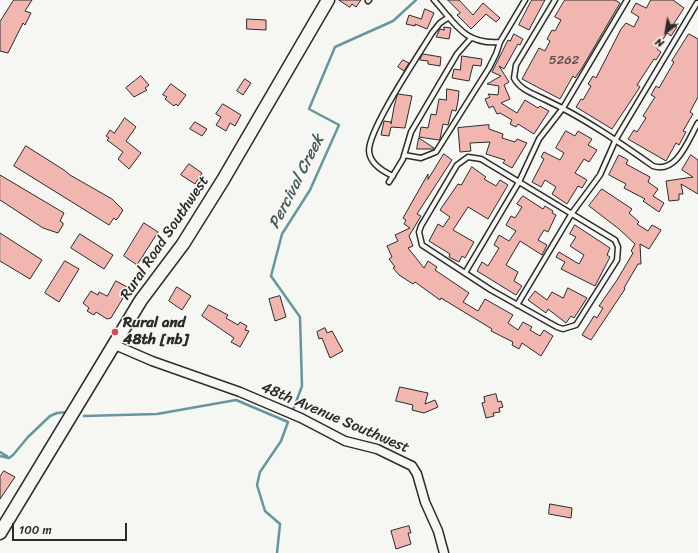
<!DOCTYPE html>
<style>
body{margin:0}
#map{position:relative;width:698px;height:553px;overflow:hidden;background:#f6f6f2;font-family:Sriracha,sans-serif}
canvas{display:block}
.north{position:absolute;left:646px;top:12px;width:40px;height:40px;-webkit-text-stroke:3px #f6f6f2;paint-order:stroke;rotate:211deg;font-size:11px;font-weight:700;line-height:16px;text-align:center;color:#2b2b2b}
.north::after{content:'';display:block;margin:auto;width:14px;height:18px;background:#2b2b2b;clip-path:polygon(50% 0,100% 100%,50% 72%,0 100%)}
.scale{position:absolute;left:12px;top:523px;width:115px;height:18px;box-sizing:border-box;border:2px solid #2b2b2b;border-top:0;padding-left:5px;font-size:12px;line-height:14px;white-space:nowrap;color:#2b2b2b;-webkit-text-stroke:3px #f6f6f2;paint-order:stroke}
</style>
<div id="map">
<canvas width="698" height="553"></canvas>
<div class="north">N</div>
<div class="scale">100 m</div>
</div>
<script>
const ctx = document.querySelector('canvas').getContext('2d');
ctx.lineJoin = 'round';
function stroke(path, color, width, dash) {
  ctx.strokeStyle = color;
  ctx.lineWidth = width;
  ctx.lineCap = dash ? 'butt' : 'round';
  ctx.setLineDash(dash || []);
  ctx.stroke(path);
}
function paint(path, color) {
  ctx.fillStyle = color;
  ctx.fill(path, 'evenodd');
}
function write(font, color, halo, rows, align = 'center') {
  ctx.font = font + ' Sriracha,sans-serif';
  ctx.lineWidth = 3;
  ctx.setLineDash([]);
  ctx.textBaseline = 'middle';
  ctx.strokeStyle = halo;
  ctx.fillStyle = color;
  for (const [text, x, y, turn = 0] of rows) {
    ctx.save();
    ctx.translate(x, y);
    ctx.rotate((+turn || 0) * Math.PI / 180);
    ctx.textAlign = isNaN(turn) ? turn : align;
    if (halo) ctx.strokeText(text, 0, 0);
    ctx.fillText(text, 0, 0);
    ctx.restore();
  }
}
const stream = new Path2D(`
 M293 410 302 386 300 317 271 276 282 234 310 190 339 125 309 109 335 47 393 21 416 0
 M84 416 157 414 236 400 288 422 281 441 260 472 257 485 265 511 280 524 277 553
 M0 452 7 456
 M0 456 9 458 13 455 28 437 50 416 57 413 68 412`);
const building = new Path2D(`
 M14 0H32L25 11 31 13 25 25 23 23 8 53 0 51V22Z
 M339 0H361L356 7 352 4 350 7Z
 M448 0H459L473 15 483 3 500 18 496 22 486 14 471 29 457 15 460 13Z
 M532 0H545L529 30 519 25Z
 M565 0H615L620 3 582 68 575 78 573 76 560 99 522 79 539 48 545 51 550 41 547 39 552 30 555 31 561 20 555 17Z
 M651 0H673L684 8 673 25 677 27 671 36 667 33 657 49 661 52 656 60 654 59 637 85 640 87 612 129 576 107 581 99 583 100 591 86 588 84 593 76 596 78 621 29 626 23 634 27 639 17 631 12 636 3 646 8Z
 M425 9 434 13 427 29 415 24V26L406 24 409 15 421 19Z
 M247 19 266 20V30L247 29Z
 M444 27 451 28 449 39 436 37 440 29 444 30Z
 M514 34 523 39 520 45 518 44 504 69 499 66 509 82 504 85 510 99 501 103 517 113 525 100 538 108 540 106 549 111 534 134 518 124 516 127 510 124 512 120 500 113 497 114 493 106 489 108 485 99 490 97 488 94 498 95 499 86 487 84 501 76 492 72 508 40 510 41Z
 M689 34 698 39V97L690 112 693 114 683 131 686 132 679 145 676 143 666 161 628 139 634 130 637 132 646 118 643 116 655 97 651 95 656 86 659 88 674 62 672 61Z
 M423 54 441 57 440 66 428 64V61L420 60Z
 M462 56 482 59 481 66 473 65 469 81 452 78 454 69 460 70Z
 M403 60 409 63 404 71 398 67Z
 M141 76 149 85 145 88 147 90 134 97 126 88Z
 M245 79 251 83 243 95 237 91Z
 M171 84 186 95 178 106 176 104 174 106 165 99 167 97 163 95Z
 M447 89 459 91 458 101 456 111 452 110 448 125 443 124 440 139 439 140 419 137 421 127 428 128 431 114 436 115 439 99 446 100Z
 M398 94 412 96 405 128 391 127 389 136 381 135 384 121 391 122V124L394 107Z
 M223 104 241 115 235 126 230 123 226 131 216 125 221 117 216 114Z
 M125 118 136 127 126 141 141 153 129 169 118 159 123 152 107 140 109 138 106 136 110 130 114 133Z
 M195 122 207 129 202 136 190 129Z
 M489 125V129L503 134 502 138 515 142 517 139 527 143 512 168 503 163 505 160 486 154 490 142 470 143 471 151 460 152 458 128Z
 M566 131 575 136 578 131 592 139 588 145 597 150 589 162 584 159 575 173 587 180 582 188 578 186 567 204 552 194 556 187 545 180 541 187 532 182 544 159 541 157 544 152 560 160 564 153 556 148Z
 M419 138 434 148V149H417Z
 M26 146 64 170 70 175 112 199 123 210 118 218 116 220 114 218 109 225 14 166Z
 M444 154 452 160 417 214 421 216 409 236 413 246 408 248 424 268 428 261 437 267 435 270 469 293 463 302 478 311 485 299 513 315 508 323 518 330 523 322 532 327 530 330 540 336 544 330 553 336 541 356 522 343 519 349 512 345 513 342 491 331 492 329 441 298 440 300 415 282 413 284 399 275 393 268 395 267 389 259 392 257 387 246 398 241 395 235 410 228 404 224 406 220 403 218 428 174V179Z
 M619 155 628 160 626 164 650 177 648 182 658 189 653 196 664 203 659 212 643 201 645 199 624 188 626 184 609 175Z
 M691 155 698 160V194L681 184 683 194H679V200L669 201 666 181 693 177 682 170Z
 M189 164 202 173 195 184 181 175Z
 M472 167 486 177 484 179 496 186 500 180 508 185 488 219 468 207 453 230 474 242 465 258 462 256 459 262 449 257 450 254 429 241 438 224 443 227 450 217 440 210 458 184 461 185Z
 M0 175 64 213 60 221 63 223V225L58 233 43 228 0 200Z
 M602 189 632 209 629 213 639 222 637 224 648 231 652 225 661 230 649 249 640 244 641 264H638L624 288 625 289 591 340 582 335 594 316 597 318 603 308 599 306 617 280 633 253 631 251 635 244 619 229 589 206Z
 M523 196 543 209 545 206 553 211 552 213 556 215 548 232 544 230 538 240 547 245 542 255 520 241 506 265 518 272 514 281 522 286 516 295 477 271 482 262 488 266 499 248 494 245 499 235 509 241 516 231 506 225 511 216 515 218 522 207 517 204Z
 M144 223 158 232 137 265 124 256Z
 M575 225 610 248 607 255 610 257 595 286 561 269 565 262 556 257 559 252 579 264 584 255 570 246 576 237 570 234Z
 M0 233 42 260 30 279 0 261Z
 M80 234 113 255 104 269 71 248Z
 M65 261 79 269 59 302 45 293Z
 M116 281 129 288 111 318 107 319 96 312 94 315 87 311 89 308 83 303 91 291 98 295 99 292 107 296Z
 M177 287 191 296 182 310 169 301Z
 M568 288 587 298 574 318 571 316 566 323 548 309 546 313 528 300 535 291 547 300 552 292 563 298Z
 M280 296 286 317 275 321 269 299Z
 M209 305 228 315 226 318 238 325 240 322 247 326 245 330 249 331 240 347 231 342 234 338 202 316Z
 M325 328 327 333 332 331 343 351 330 358 322 338 319 339 317 332Z
 M400 387 428 393 425 404 435 400 438 407 424 413 412 410 413 405 396 401Z
 M496 394 498 402 501 401 503 407 499 408 500 412 493 413 494 416 486 418 482 403 485 402 484 397Z
 M4 471 15 477 0 499V477Z
 M550 504 572 508 571 518 549 514Z
 M409 526 411 533H408L411 544 396 549 391 531Z`);
const lane = new Path2D(`
 M434 0C455 23 464 45 500 42
 M555 0 516 65 514 78C520 90 534 94 546 100 584 118 619 142 653 166 677 174 688 140 698 123
 M368 1 369 0
 M404 155 421 158 436 152 489 68 496 54 500 42 525 0
 M468 157 481 159 615 240 618 247 617 260 576 325 563 329 557 327 491 290 422 245 419 232 421 226 457 165Z
 M393 176C382 171 369 163 369 150 370 127 418 56 432 33L440 23 449 17
 M389 182 403 159 411 132 457 54 471 38
 M465 273 519 182 539 139 563 108 627 0
 M517 305 572 213 600 175 616 139 697 3`);
const street = new Path2D(`
 M115 345 152 361 240 392 301 418 345 441 377 449 412 466 417 474 425 502 438 531 444 553`);
const secondary = new Path2D(`
 M0 533 141 300 183 244 223 180 328 0`);
const markers = [
 [115,332,4,"#d1495b"]
];
const numberNames = [
 ["5262",564,61]
];
const streetNames = [
 ["Rural Road Southwest",165,238,-56],
 ["48th Avenue Southwest",335,418,23]
];
const poiNames = [
 ["Rural and",123,323],
 ["48th [nb]",123,340]
];
const waterNames = [
 ["Percival Creek",297,182,-63]
];
stroke(stream, '#67969f', 2.5);
paint(building, '#f2b6b1');
stroke(building, '#2b2b2b', 1);
stroke(lane, '#2b2b2b', 7);
stroke(street, '#2b2b2b', 11);
stroke(secondary, '#2b2b2b', 15);
stroke(lane, '#f6f6f2', 4);
stroke(street, '#f6f6f2', 8);
stroke(secondary, '#f6f6f2', 12);
for (const [x, y, r, color] of markers) {
  const dot = new Path2D();
  dot.arc(x, y, r, 0, 2 * Math.PI);
  ctx.fillStyle = color;
  ctx.fill(dot);
  stroke(dot, '#f6f6f2', 1.5);
}
write('13px', '#5d4e4c', null, numberNames);
write('15px', '#2b2b2b', '#f6f6f2', streetNames);
write('bold 15px', '#2b2b2b', '#f6f6f2', poiNames, 'left');
write('italic 16px', '#44585b', '#f6f6f2', waterNames);
</script>
